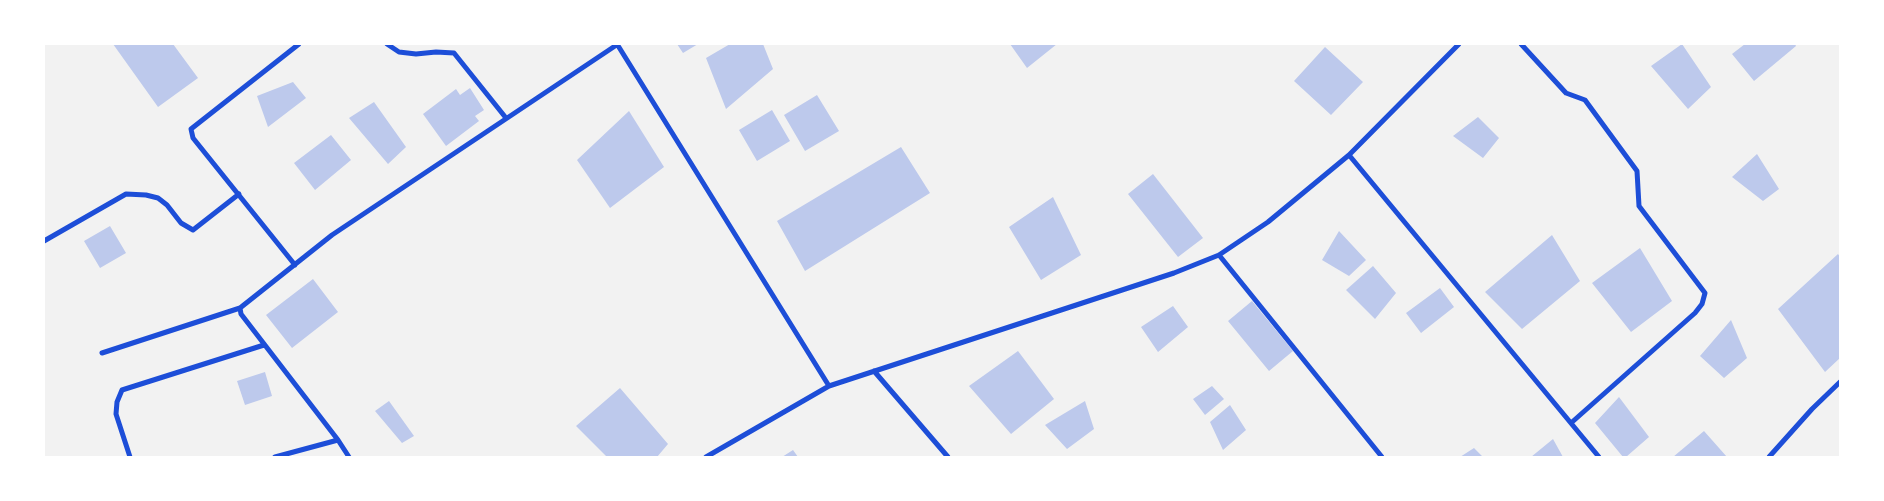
<!DOCTYPE html>
<style>
body{margin:0}
#map{position:relative;width:1884px;height:501px;overflow:hidden;background:#f2f2f2;font-family:"Varela Round",sans-serif}
canvas{display:block}
.frame{position:absolute;inset:0;border:45px solid #fff;pointer-events:none}
</style>
<div id="map">
<canvas width="1884" height="501"></canvas>
<div class="frame"></div>
</div>
<script>
const ctx = document.querySelector('canvas').getContext('2d');
ctx.lineJoin = 'round';
function paint(path, color) {
  ctx.fillStyle = color;
  ctx.fill(path, 'evenodd');
}
function stroke(path, color, width, dash) {
  ctx.strokeStyle = color;
  ctx.lineWidth = width;
  ctx.lineCap = dash ? 'butt' : 'round';
  ctx.setLineDash(dash || []);
  ctx.stroke(path);
}
const building = new Path2D(`
 M113 44H173L198 78 158 107Z
 M677 44H698L683 53Z
 M730 44H763L773 69 726 109 706 58Z
 M1010 44H1057L1027 68Z
 M1682 44 1711 87 1688 109 1651 66Z
 M1745 44H1795L1796 46 1754 81 1732 54Z
 M1325 47 1363 82 1331 115 1294 81Z
 M293 82 306 98 268 127 257 96Z
 M470 88 484 110 475 116 479 121 446 146 423 114 456 89 460 95Z
 M817 95 839 131 805 151 784 115Z
 M374 102 406 147 388 164 349 118Z
 M772 110 790 141 757 161 739 130Z
 M629 111 664 167 610 208 577 160Z
 M1478 117 1499 138 1483 158 1453 136Z
 M331 135 351 160 315 190 294 163Z
 M901 147 930 193 805 271 777 221Z
 M1757 154 1779 189 1763 201 1732 177Z
 M1153 174 1203 238 1178 257 1128 194Z
 M1053 197 1081 255 1041 280 1009 227Z
 M110 226 126 253 100 268 84 241Z
 M1339 231 1366 260 1349 276 1322 260Z
 M1552 235 1580 281 1522 329 1485 292Z
 M1640 248 1672 301 1631 332 1592 283Z
 M1838 254 1840 257V358L1825 372 1778 309Z
 M1373 266 1396 293 1375 319 1346 290Z
 M313 279 338 312 292 348 266 315Z
 M1440 288 1454 307 1421 333 1406 313Z
 M1252 301 1293 351 1269 371 1228 321Z
 M1173 306 1188 327 1158 352 1141 327Z
 M1731 320 1747 358 1724 378 1700 356Z
 M1018 351 1054 399 1011 434 969 386Z
 M265 372 272 396 245 405 237 381Z
 M1212 386 1224 399 1205 415 1193 399Z
 M620 388 668 444 657 457H607L576 426Z
 M1619 397 1649 437 1626 457H1623L1595 423Z
 M389 401 414 436 402 443 375 411Z
 M1085 401 1094 429 1067 449 1045 425Z
 M1230 405 1246 430 1223 450 1210 422Z
 M1704 431 1727 457H1673Z
 M1553 439 1563 457H1531Z
 M1474 448 1483 457H1460Z
 M793 450 798 457H782Z`);
const minor = new Path2D(`
 M387 44 399 52 416 54 436 52 454 53 506 118
 M617 44 829 386
 M1521 44 1566 93 1585 100 1637 171 1639 206 1705 293 1702 304 1695 313 1571 423
 M1349 155 1599 457
 M44 241 126 194 146 195 158 198 167 205 181 223 193 230 239 194
 M1219 255 1382 457
 M295 265 193 138 191 129 299 44
 M102 353 240 308
 M874 371 948 457
 M130 457 116 414 117 402 122 390 264 345
 M275 457 338 440
 M349 457 338 440 241 314 240 308 332 235 618 44
 M706 457 829 386 1174 273 1219 255 1268 222 1349 155 1459 44
 M1769 457 1812 409 1840 382`);
paint(building, '#bdc9ec');
stroke(minor, '#1d4ed8', 5);
</script>
